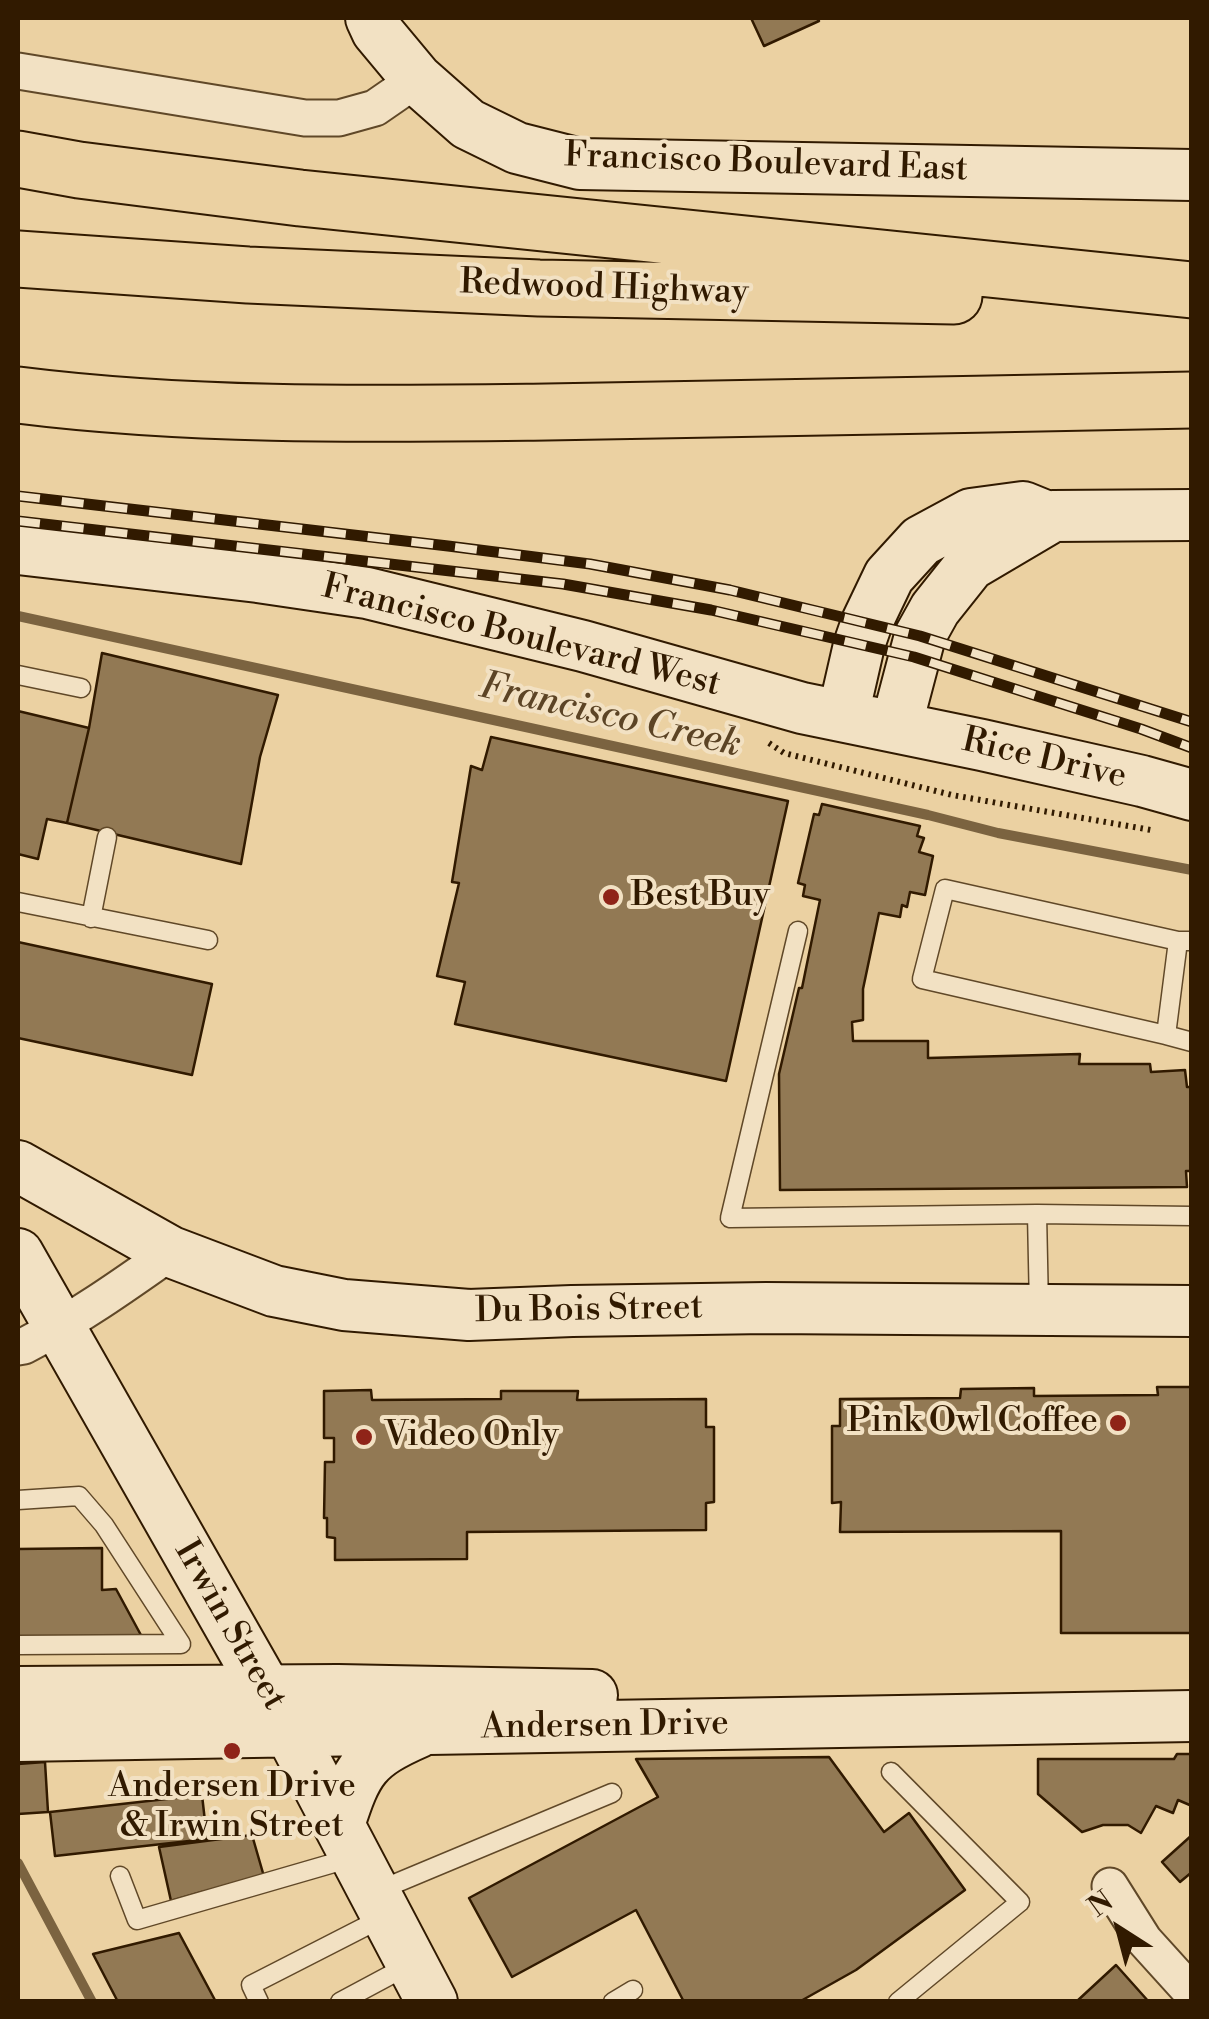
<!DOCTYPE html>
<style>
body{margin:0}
#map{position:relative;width:1209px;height:2019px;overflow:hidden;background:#ebd1a2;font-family:"Libre Bodoni",serif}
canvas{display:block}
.frame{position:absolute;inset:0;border:20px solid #311a00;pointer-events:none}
.north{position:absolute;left:1069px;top:1879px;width:100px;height:100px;-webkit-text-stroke:8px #f2e1c3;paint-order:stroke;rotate:324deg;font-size:28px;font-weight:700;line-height:40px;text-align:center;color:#311a00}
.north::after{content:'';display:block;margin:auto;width:35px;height:45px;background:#311a00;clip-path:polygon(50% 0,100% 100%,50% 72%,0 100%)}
</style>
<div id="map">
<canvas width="1209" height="2019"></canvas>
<div class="frame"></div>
<div class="north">N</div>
</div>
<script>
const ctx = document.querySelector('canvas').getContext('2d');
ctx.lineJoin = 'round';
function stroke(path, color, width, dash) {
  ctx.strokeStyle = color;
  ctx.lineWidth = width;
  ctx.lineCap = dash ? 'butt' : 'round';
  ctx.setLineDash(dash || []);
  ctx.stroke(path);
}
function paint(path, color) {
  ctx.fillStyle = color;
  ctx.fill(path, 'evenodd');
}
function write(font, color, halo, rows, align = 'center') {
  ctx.font = font + ' "Libre Bodoni",serif';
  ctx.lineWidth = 8;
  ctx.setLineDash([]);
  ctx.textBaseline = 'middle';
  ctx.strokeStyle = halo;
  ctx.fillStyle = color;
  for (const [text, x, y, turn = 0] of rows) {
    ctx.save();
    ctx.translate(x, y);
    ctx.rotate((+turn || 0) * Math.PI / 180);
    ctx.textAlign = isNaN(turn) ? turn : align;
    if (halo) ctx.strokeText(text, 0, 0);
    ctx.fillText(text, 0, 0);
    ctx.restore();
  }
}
const stream = new Path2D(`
 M18 616 928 815 998 833 1192 870
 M18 1863 92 2002`);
const building = new Path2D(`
 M751 18H817L819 21 764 46Z
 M102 653 278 695 260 757 241 864 67 823 89 728Z
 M18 711 89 728 67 823 47 819 38 859 18 854Z
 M491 737 788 801 726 1081 455 1024 465 982 437 976 459 883 452 882 471 766 482 770Z
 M822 804 920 826 917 836 924 838 919 852 933 856 925 895 910 892 907 907 902 905 900 917 879 913 863 989V1020L852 1022 853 1041H928V1058L1080 1054 1079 1064H1150L1151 1072 1185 1070 1187 1087H1192V1171H1186L1187 1187 780 1190 779 1074 799 988H802L820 900 803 896 805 885 798 883 814 814 819 815Z
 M18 942 212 984 192 1075 18 1038Z
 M1157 1387H1192V1633H1061V1531L840 1532 841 1502 832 1503V1426H840V1399L960 1398 961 1389 1034 1388V1396L1158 1395Z
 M371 1390 372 1400 501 1399V1391H578L577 1400 706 1399V1427H714V1502L706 1503V1530L467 1532V1559L335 1560V1538L327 1537V1518H324L325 1462H334V1438H324V1391Z
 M102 1548V1590L116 1589 142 1637 18 1639V1549Z
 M1177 1754H1192V1806L1178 1800 1173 1813 1156 1806 1141 1833 1128 1825H1103L1082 1832 1038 1794V1759H1174Z
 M829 1757 884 1832 909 1813 965 1890 856 1970 799 2002H684L636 1910 512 1977 469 1898 658 1797 636 1759Z
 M45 1762 48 1812 18 1814V1764Z
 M202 1795 207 1839 55 1856 50 1812Z
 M252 1835 265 1880 204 1897 202 1892 171 1901 159 1847Z
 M1192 1835V1872L1180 1882 1162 1862Z
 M179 1933 216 2002H118L93 1954Z
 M1116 1965 1149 2002H1076Z`);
const path = new Path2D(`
 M769 743 784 753 952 795 1151 830`);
const lane = new Path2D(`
 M18 675 81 688
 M18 902 208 940
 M91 918 107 837
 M798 931 730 1218 1037 1214 1039 1308
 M1178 941 1166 1035 922 979 945 889 1178 941H1192
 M1166 1035 1192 1042
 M1037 1214 1192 1216
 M18 1500 79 1496 104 1525 181 1644 18 1645
 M891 1772 1020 1902 898 2002
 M120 1876 137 1920 351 1858
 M375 1892 612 1793
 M259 2002 251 1985 386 1916
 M340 2002 411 1964
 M613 2002 633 1990`);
const street = new Path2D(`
 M18 71 305 118H339L375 108 417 79
 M18 1347 24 1346C76 1319 123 1286 171 1252
 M1110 1886 1144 1940 1192 1993`);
const secondary = new Path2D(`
 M371 18 377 31 417 79 468 124 517 148 580 164 1192 175
 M18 549 258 577 367 593 583 646 802 708 982 745 1142 781 1192 795
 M843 715 859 645 867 622 889 576 921 541 971 514 1023 507 1050 518
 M896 727 920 636 935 609 970 565 1053 516 1192 515
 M18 1166 171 1252 274 1291 344 1305 469 1315 572 1311 766 1308 1192 1311
 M18 1254 290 1732 432 2002
 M18 1692 338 1690 592 1695
 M18 1736 1192 1716
 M339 1825C357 1769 364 1756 419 1732`);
const highway = new Path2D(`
 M18 159 79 170 300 198 1192 290
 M18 259 248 275 539 288 954 296
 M18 395C193 417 371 414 547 412 762 409 977 404 1192 400`);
const rail = new Path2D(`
 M18 496 448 546 590 564 730 590 920 636 1192 722
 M18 521 563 584 711 610 914 657 1141 729 1192 748`);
const markers = [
 [611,897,10,"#8f2418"],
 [1118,1423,10,"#8f2418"],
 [364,1437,10,"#8f2418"],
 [232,1751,10,"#8f2418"]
];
const streetNames = [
 ["Francisco Boulevard East",766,164,2],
 ["Redwood Highway",604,289,2],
 ["Francisco Boulevard West",521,637,14],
 ["Rice Drive",1044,760,13],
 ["Du Bois Street",589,1311,-1],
 ["Irwin Street",229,1626,60],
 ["Andersen Drive",605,1727,-1]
];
const poiNames = [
 ["Best Buy",631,897],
 ["Pink Owl Coffee",1098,1423,"right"],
 ["Video Only",384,1437],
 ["Andersen Drive",232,1788,"center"],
 ["& Irwin Street",232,1828,"center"]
];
const waterNames = [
 ["Francisco Creek",610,717,13]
];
stroke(stream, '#7b6340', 10);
paint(building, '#927954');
stroke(building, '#311a00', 2.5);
stroke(lane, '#604828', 21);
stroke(street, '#604828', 39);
stroke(secondary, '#311a00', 54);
stroke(highway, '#311a00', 59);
stroke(path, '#311a00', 6, [2.5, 5]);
stroke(lane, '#f2e1c3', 18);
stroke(street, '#f2e1c3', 35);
stroke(secondary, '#f2e1c3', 50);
stroke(highway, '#ebd1a2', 55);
stroke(rail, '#311a00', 11);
stroke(rail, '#f2e1c3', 8, [22]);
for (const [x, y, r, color] of markers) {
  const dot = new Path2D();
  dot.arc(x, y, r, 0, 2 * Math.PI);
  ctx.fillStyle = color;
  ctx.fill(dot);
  stroke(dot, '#f2e1c3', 4);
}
write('35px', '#311a00', '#f2e1c3', streetNames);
write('35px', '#311a00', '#f2e1c3', poiNames, 'left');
write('italic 38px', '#5c4425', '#f2e1c3', waterNames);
</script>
